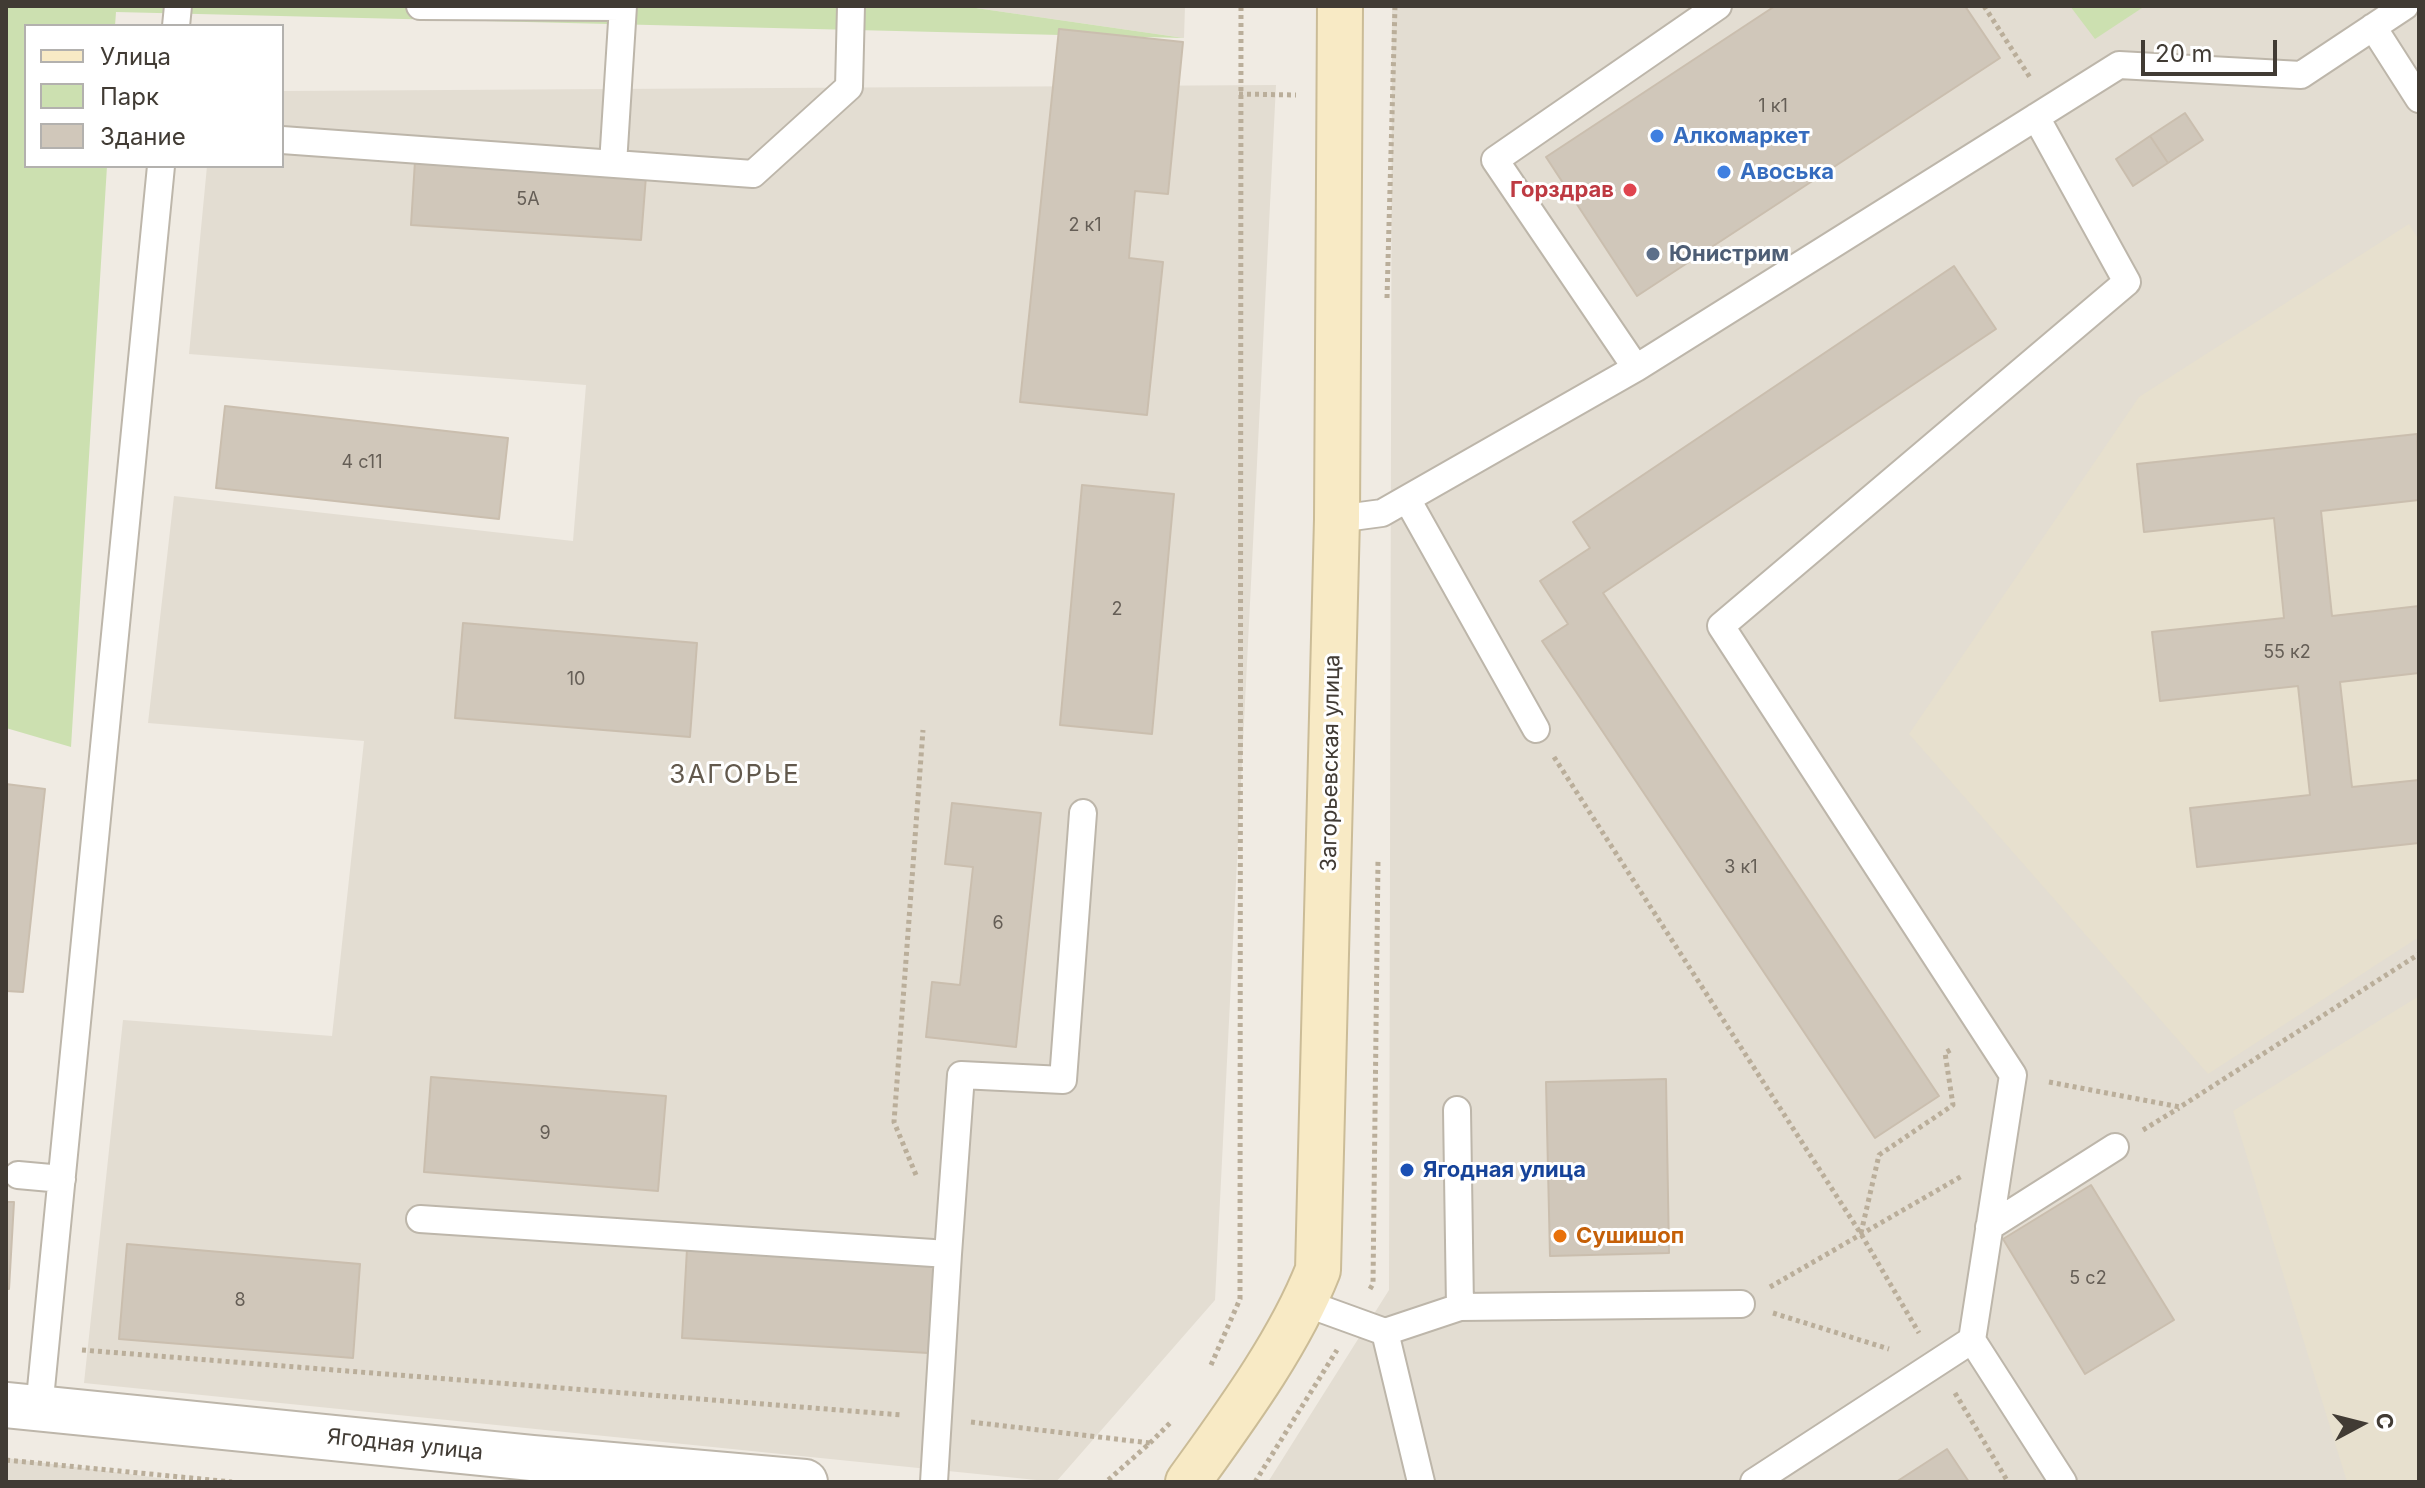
<!DOCTYPE html>
<meta charset="utf-8">
<style>
body{margin:0}
#map{position:relative;width:2425px;height:1488px;overflow:hidden;background:#f0ebe3;font-family:Inter,sans-serif}
canvas{display:block}
.frame{position:absolute;inset:0;border:8px solid #413b34;pointer-events:none}
.legend{position:absolute;left:24px;top:24px;width:260px;height:144px;box-sizing:border-box;background:#fff;border:2px solid #b3b1ae;margin:0;padding:10px 14px;list-style:none;font-size:24px;color:#413b34}
.legend li{display:flex;align-items:center;gap:16px;height:40px}
.legend b{width:40px;border:2px solid #b3b1ae}
.north{position:absolute;left:2321px;top:1384px;width:80px;height:80px;-webkit-text-stroke:6px #fff;paint-order:stroke;rotate:83deg;font-size:22px;font-weight:700;line-height:32px;text-align:center;color:#413b34}
.north::after{content:'';display:block;margin:auto;width:28px;height:36px;background:#413b34;clip-path:polygon(50% 0,100% 100%,50% 72%,0 100%)}
.scale{position:absolute;left:2141px;top:40px;width:136px;height:36px;box-sizing:border-box;border:4px solid #413b34;border-top:0;padding-left:10px;font-size:24px;line-height:28px;white-space:nowrap;color:#413b34;-webkit-text-stroke:6px #fff;paint-order:stroke}
</style>
<div id="map">
<canvas width="2425" height="1488"></canvas>
<div class="frame"></div>
<ul class="legend">
<li><b style="height:10px;background:#f8eac5"></b>Улица</li>
<li><b style="height:22px;background:#cce0b0"></b>Парк</li>
<li><b style="height:22px;background:#d0c7ba"></b>Здание</li>
</ul>
<div class="north">С</div>
<div class="scale">20 m</div>
</div>
<script>
const ctx = document.querySelector('canvas').getContext('2d');
ctx.lineJoin = 'round';
function paint(path, color) {
  ctx.fillStyle = color;
  ctx.fill(path, 'evenodd');
}
function stroke(path, color, width, dash) {
  ctx.strokeStyle = color;
  ctx.lineWidth = width;
  ctx.lineCap = dash ? 'butt' : 'round';
  ctx.setLineDash(dash || []);
  ctx.stroke(path);
}
function write(font, color, halo, rows, align = 'center') {
  ctx.font = font + ' Inter,sans-serif';
  ctx.lineWidth = 6;
  ctx.setLineDash([]);
  ctx.textBaseline = 'middle';
  ctx.strokeStyle = halo;
  ctx.fillStyle = color;
  for (const [text, x, y, turn = 0] of rows) {
    ctx.save();
    ctx.translate(x, y);
    ctx.rotate((+turn || 0) * Math.PI / 180);
    ctx.textAlign = isNaN(turn) ? turn : align;
    if (halo) ctx.strokeText(text, 0, 0);
    ctx.fillText(text, 0, 0);
    ctx.restore();
  }
}
const residential = new Path2D(`
 M962 6H1185L1184 38Z
 M1392 6H2419V1482H1268L1389 1290Z
 M1276 85 1215 1300 1056 1482 84 1383 123 1020 332 1036 364 741 148 723 174 496 573 541 586 385 189 354 207 166H282V91Z
 M6 1458 190 1482H6Z`);
const education = new Path2D(`
 M2409 224 2419 240V937L2208 1074 1909 734 2139 397Z
 M2419 996V1482H2347L2233 1111Z`);
const green = new Path2D(`
 M6 6H962L1184 38 116 12 115 26H26V166H107L71 747 6 728Z
 M2070 6H2145L2095 39Z`);
const building = new Path2D(`
 M1775 6H1965L2000 58 1637 296 1546 157Z
 M1059 29 1183 42 1168 194 1135 191 1129 258 1163 262 1147 415 1020 402Z
 M2185 113 2203 140 2168 163 2150 136Z
 M2150 136 2168 163 2133 186 2116 159Z
 M415 161 646 176 641 240 411 225Z
 M1954 266 1996 329 1603 593 1939 1096 1875 1138 1542 641 1568 624 1540 581 1590 548 1573 522Z
 M225 406 508 438 499 519 216 488Z
 M2417 434 2419 500 2321 511 2332 616 2419 606V673L2340 682 2352 787 2419 780V843L2197 867 2190 808 2310 795 2298 686 2160 701 2152 632 2284 618 2274 518 2144 532 2137 464Z
 M1082 485 1174 494 1152 734 1060 725Z
 M463 623 697 643 690 737 455 718Z
 M6 784 45 789 23 992 6 991Z
 M952 803 1041 813 1016 1047 926 1037 932 982 960 985 973 867 945 864Z
 M431 1077 666 1096 658 1191 424 1172Z
 M1666 1079 1669 1253 1550 1256 1546 1082Z
 M2091 1185 2174 1320 2085 1374 2003 1239Z
 M6 1202H14L9 1289H6Z
 M127 1244 360 1264 353 1358 119 1339Z
 M687 1249 934 1264 928 1353 682 1338Z
 M1947 1449 1969 1482H1896Z`);
const path = new Path2D(`
 M1984 6 2031 79
 M1239 94 1296 95
 M1387 298 1395 6
 M1554 757 1861 1234 1919 1333
 M2049 1082 2180 1107 2419 954
 M2143 1130 2179 1108
 M916 1175 894 1122 923 730
 M1861 1233 1879 1155 1953 1105 1945 1053 1952 1049
 M1770 1287 1962 1176
 M1370 1289 1373 1284 1378 860
 M1773 1313 1889 1349
 M82 1350 902 1415
 M1211 1365 1240 1299 1241 6
 M1955 1393 2008 1482
 M971 1422 1150 1443 1106 1482
 M1150 1443 1172 1421
 M6 1460 232 1482
 M1255 1482 1337 1350`);
const lane = new Path2D(`
 M420 6 623 7
 M176 26 178 6
 M2373 27 2419 99
 M2036 117 2127 282 1721 626 2013 1075 1972 1340 2063 1482
 M282 140 753 174 849 87 851 6
 M613 164 623 6
 M1636 368 1495 160 1718 6
 M1407 499 1536 729
 M1337 519 1382 513 1636 368 2119 65 2301 75 2405 6
 M18 1175 62 1179
 M420 1219 948 1254 934 1482
 M1989 1227 2115 1147
 M948 1254 961 1075 1063 1080 1083 813
 M1305 1303 1385 1332 1421 1482
 M1460 1307 1741 1304
 M1385 1332 1460 1307 1457 1110
 M39 1409 161 166
 M1754 1482 1972 1340`);
const street = new Path2D(`
 M6 1405 532 1458 805 1482`);
const secondary = new Path2D(`
 M1188 1482C1234 1418 1289 1344 1318 1270L1337 519 1340 6`);
const markers = [
 [1657,136,8,"#3f7fe0"],
 [1724,172,8,"#3f7fe0"],
 [1630,190,8,"#e0444e"],
 [1653,254,8,"#5c6f8a"],
 [1407,1170,8,"#1a4fb4"],
 [1560,1236,8,"#e8710a"]
];
const numberNames = [
 ["1 к1",1773,107],
 ["5А",528,200],
 ["2 к1",1085,226],
 ["4 с11",362,463],
 ["2",1117,610],
 ["55 к2",2287,653],
 ["10",576,680],
 ["3 к1",1741,868],
 ["6",998,924],
 ["9",545,1134],
 ["5 с2",2088,1279],
 ["8",240,1301]
];
const shopNames = [
 ["Алкомаркет",1673,136],
 ["Авоська",1740,172]
];
const healthNames = [
 ["Горздрав",1614,190]
];
const serviceNames = [
 ["Юнистрим",1669,254]
];
const streetNames = [
 ["Загорьевская улица",1331,763,-89],
 ["Ягодная улица",405,1445,6]
];
const transitNames = [
 ["Ягодная улица",1423,1170]
];
const foodNames = [
 ["Сушишоп",1576,1236]
];
const quarterNames = [
 ["ЗАГОРЬЕ",735,775]
];
paint(residential, '#e3ddd2');
paint(education, '#e7e0ce');
paint(green, '#cce0b0');
paint(building, '#d0c7ba');
stroke(building, '#cabeae', 2);
stroke(lane, '#bdb6aa', 30);
stroke(street, '#bdb6aa', 48);
stroke(secondary, '#cbbc97', 48);
stroke(path, '#baae9a', 5, [4, 4]);
stroke(lane, '#fff', 26);
stroke(street, '#fff', 44);
stroke(secondary, '#f8eac5', 44);
for (const [x, y, r, color] of markers) {
  const dot = new Path2D();
  dot.arc(x, y, r, 0, 2 * Math.PI);
  ctx.fillStyle = color;
  ctx.fill(dot);
  stroke(dot, '#fff', 3);
}
write('18px', '#655e56', null, numberNames);
write('bold 22px', '#366cbe', '#fff', shopNames, 'left');
write('bold 22px', '#be3a42', '#fff', healthNames, 'right');
write('bold 22px', '#4e5e75', '#fff', serviceNames, 'left');
write('22px', '#413b34', '#fff', streetNames);
write('bold 22px', '#164399', '#fff', transitNames, 'left');
write('bold 22px', '#c56008', '#fff', foodNames, 'left');
ctx.letterSpacing = '2px';
write('26px', '#62594d', '#fff', quarterNames);
ctx.letterSpacing = '0px';
</script>
